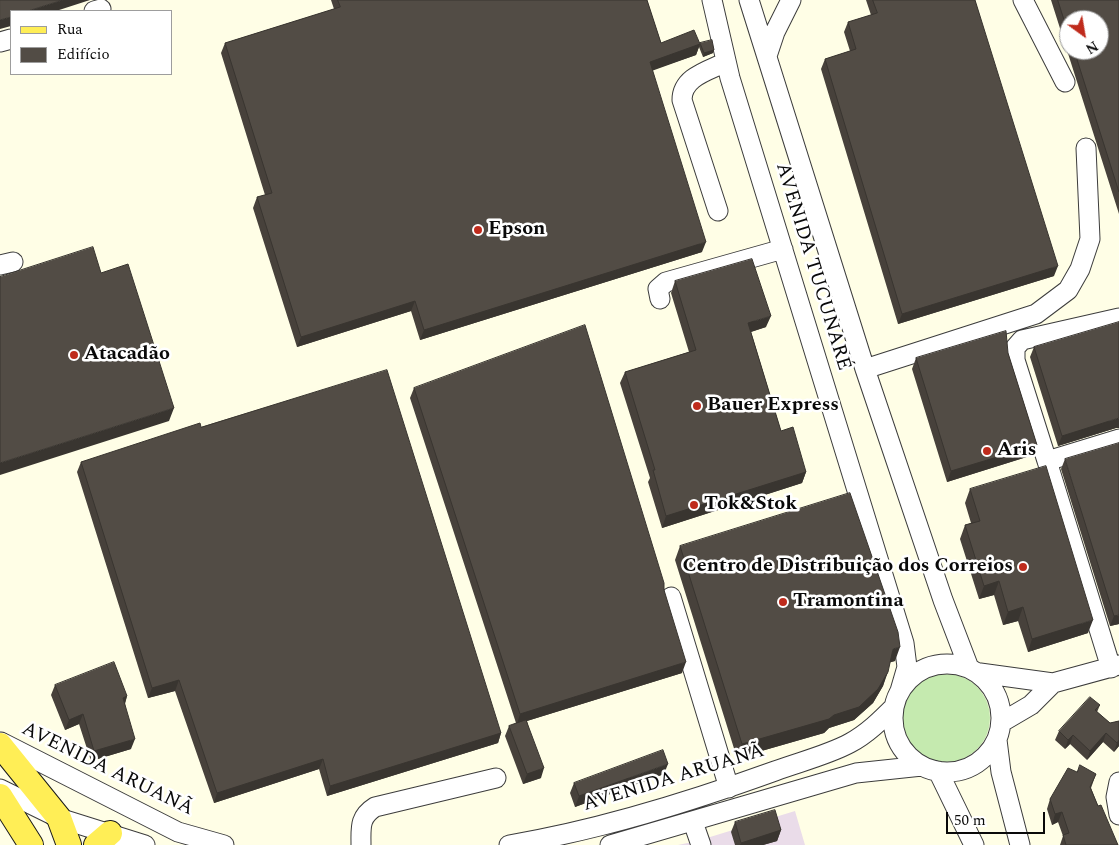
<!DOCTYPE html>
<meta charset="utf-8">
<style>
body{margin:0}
#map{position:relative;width:1119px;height:845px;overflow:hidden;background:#fffee6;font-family:Spectral,serif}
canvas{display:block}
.legend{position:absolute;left:10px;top:10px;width:162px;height:65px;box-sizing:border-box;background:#fff;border:1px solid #9d9d9d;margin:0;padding:6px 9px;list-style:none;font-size:15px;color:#090909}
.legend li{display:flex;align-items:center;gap:10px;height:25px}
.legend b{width:25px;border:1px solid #9d9d9d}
.north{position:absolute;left:1059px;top:10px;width:50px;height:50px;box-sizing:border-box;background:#fff;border:1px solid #9d9d9d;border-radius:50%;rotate:148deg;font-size:14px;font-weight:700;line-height:20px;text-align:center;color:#090909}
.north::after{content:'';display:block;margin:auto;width:18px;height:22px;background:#bf2b1c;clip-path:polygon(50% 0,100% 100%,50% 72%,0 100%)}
.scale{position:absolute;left:946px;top:812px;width:99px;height:22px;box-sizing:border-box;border:2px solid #090909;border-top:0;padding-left:6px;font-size:15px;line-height:18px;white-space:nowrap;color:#090909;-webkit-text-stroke:4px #fff;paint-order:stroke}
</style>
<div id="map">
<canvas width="1119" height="845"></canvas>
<ul class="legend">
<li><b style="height:6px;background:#ffee56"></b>Rua</li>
<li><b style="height:14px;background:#524c45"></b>Edifício</li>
</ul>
<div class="north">N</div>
<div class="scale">50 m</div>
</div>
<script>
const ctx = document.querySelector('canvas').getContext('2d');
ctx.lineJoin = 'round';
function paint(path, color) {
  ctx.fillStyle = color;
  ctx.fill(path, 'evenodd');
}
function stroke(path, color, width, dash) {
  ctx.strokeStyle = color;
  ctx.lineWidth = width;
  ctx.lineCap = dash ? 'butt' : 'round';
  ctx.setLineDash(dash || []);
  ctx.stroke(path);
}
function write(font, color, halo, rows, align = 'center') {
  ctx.font = font + ' Spectral,serif';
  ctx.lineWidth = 5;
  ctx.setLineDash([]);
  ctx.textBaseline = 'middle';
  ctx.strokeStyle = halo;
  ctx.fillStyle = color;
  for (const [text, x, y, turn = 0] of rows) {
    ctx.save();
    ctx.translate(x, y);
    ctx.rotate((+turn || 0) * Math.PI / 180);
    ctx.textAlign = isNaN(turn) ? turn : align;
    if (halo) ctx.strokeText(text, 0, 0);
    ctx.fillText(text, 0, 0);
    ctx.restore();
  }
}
const industrial = new Path2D(`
 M795 811 805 845H678L697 841Z`);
const green = new Path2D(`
 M902 718a44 44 0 1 1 88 0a44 44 0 1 1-88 0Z`);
const minor = new Path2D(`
 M712 0 730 78 904 643 907 667 900 691
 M749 0 865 369 943 600 969 668
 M1023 0 1065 82
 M94 11 101 9
 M0 42 11 39
 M767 56 775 32 791 0
 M718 211 682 100C682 77 708 71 726 62
 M0 265 13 262
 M660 299 658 289 666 282 783 249
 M865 369 1036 314 1068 290 1080 269 1090 239 1086 148
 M1047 461 1015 360V348L1022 340 1119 318
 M671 597 729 788
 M893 718a54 54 0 1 1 108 0a54 54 0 1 1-108 0Z
 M1111 668 1047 461 1119 439
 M980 673 1053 683 1119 665
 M1002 722 1031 705 1053 683
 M997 740 1001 772 1020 845
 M1 742 178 832 224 845
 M938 771 974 845
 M1119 782 1116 797 1119 815
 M0 789 59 818 145 845
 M693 822 701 845
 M361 845C361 828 359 817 375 807L496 778
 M509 845C600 830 689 802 775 771 799 762 828 755 850 743 867 734 881 720 894 707
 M610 845 856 773 922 766`);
const major = new Path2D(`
 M0 745 59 818 69 845
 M0 796 31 845
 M96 845 110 833`);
const wall = new Path2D(`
 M331 0H647L661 43 700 44 714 50 713 53 703 57 699 47 696 55 652 70 702 252 420 340 411 311 297 347 253 208 257 197 265 195 221 53 225 43 334 9Z
 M866 0H975L1054 276 898 324 821 69 825 59 850 51 844 32 848 22 871 15Z
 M1051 0H1119V214ZM1069 20 1099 50H1069Z
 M675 281 766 327 751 332 781 431 806 472 802 483 662 528 648 482 650 478 620 383 625 372 689 352 671 293Z
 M1034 347 1116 428 1058 446 1030 357Z
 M1008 353 1037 445 1033 455 947 482 912 369 916 358Z
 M414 388 664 590 682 673 527 721 541 778 523 784 505 736 509 726 516 723 410 398Z
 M201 427 501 733 498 743 327 796 319 769 214 803 175 691 148 698 77 472 81 462Z
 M1065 459 1119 624 1110 626 1061 469Z
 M970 489 1088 633 1028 652 1018 621 1003 625 994 595 979 599 960 539 965 525 971 523 965 503Z
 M680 546 895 661 890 662 883 686 873 703 854 720 829 728 824 733 737 758 675 560Z
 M55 685 127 696 125 704 131 749 91 761 79 724 65 730 51 695Z
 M1100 705 1097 712 1110 723 1119 721V746L1114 752 1103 742 1087 760 1070 744 1065 749 1055 740 1059 731Z
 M1077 772 1096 774 1091 788 1098 806 1118 845H1060L1063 836 1058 822 1052 825 1047 809 1050 799Z
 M664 774 575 807 570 793 574 783Z
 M735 822 781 830 777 841 763 845H735L731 832Z`);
const shadedWall = new Path2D(`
 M63 0H90L56 11H28Z
 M11 17V26L0 29V20Z
 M700 44 696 55 646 73 650 62Z
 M714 50 713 53 703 57 704 53Z
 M706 242 702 252 420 340 424 330Z
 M1058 266 1054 276 898 324 902 314Z
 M415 301 411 311 297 347 301 337Z
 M771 316 766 327 744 334 748 323Z
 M174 408 169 421 0 475V463Z
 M1119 418V428H1116L1058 446 1062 436Z
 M1037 445 1033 455 947 482 951 471Z
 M806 472 802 483 662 528 666 516Z
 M999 581 994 595 979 599 984 586Z
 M1023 607 1018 621 1003 625 1008 612Z
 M1119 615V624L1110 626 1114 616Z
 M1093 620 1088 633 1028 652 1032 639Z
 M900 647 895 661 888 663 893 649Z
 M686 662 682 673 517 724 520 714Z
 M888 672 883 686 873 703 854 720 829 728 824 733 737 758 742 744 834 715Z
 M179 680 175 691 148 698 152 688Z
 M127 696 124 706 123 698Z
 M83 714 79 724 65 730 69 720Z
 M501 733 498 743 327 796 330 786Z
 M1106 733 1103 742 1087 760 1090 751Z
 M1073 735 1070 744 1065 749 1068 740Z
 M135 739 131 749 91 761 94 751Z
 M1119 740V746L1114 752 1117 743Z
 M323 759 319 769 214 803 217 793Z
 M668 764 664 774 575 807 579 796Z
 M544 768 541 778 523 784 527 774Z
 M1062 812 1058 822 1052 825 1055 814Z
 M781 830 777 841 763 845H740L741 843Z`);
const building = new Path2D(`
 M0 0H63L28 11H11V17L0 20Z
 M338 0H647L661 43 694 30 700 44 650 62 706 242 424 330 415 301 301 337 257 197 272 193 225 43 340 7Z
 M873 0H975L1058 266 902 314 825 59 856 49 848 22 877 13Z
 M1058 0H1119V192L1074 50H1099V20H1069V35Z
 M712 40 714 50 704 53 700 43Z
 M93 247 101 273 128 264 174 408 0 463V277Z
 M752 259 771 316 748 323 781 431 793 427 806 472 666 516 653 470H655L625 372 696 350 675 281Z
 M1119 322V418L1062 436 1034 347Z
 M585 325 664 583V590L686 662 520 714 414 388Z
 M1006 331 1008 353 1037 445 951 471 916 358Z
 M387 370 501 733 330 786 323 759 217 793 179 680 152 688 81 462 200 423 201 427Z
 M1119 443V615L1114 616 1065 459Z
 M1046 466 1093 620 1032 639 1023 607 1008 612 999 581 984 586 965 525 980 521 970 489Z
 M850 493 898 632 900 647 893 649 888 672 878 689 859 707 834 715 829 719 742 744 680 546Z
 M114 662 127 696 123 698 135 739 94 751 83 714 69 720 55 685Z
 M1090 697 1100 705 1095 710 1110 723 1119 721V740L1117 743 1106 733 1090 751 1073 735 1068 740 1059 731Z
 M526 720 544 768 527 774 509 726Z
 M663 750 668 764 579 796 574 783Z
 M1080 765 1096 774 1090 787 1098 806 1101 805 1118 845H1066L1063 835 1069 833 1062 812 1055 814 1050 799 1068 768 1077 772Z
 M775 810 781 830 741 843 735 822Z`);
const markers = [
 [478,230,5,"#bf2b1c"],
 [74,355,5,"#bf2b1c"],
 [697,406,5,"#bf2b1c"],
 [987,451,5,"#bf2b1c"],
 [694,505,5,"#bf2b1c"],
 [1023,567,5,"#bf2b1c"],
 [783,602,5,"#bf2b1c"]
];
const poiNames = [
 ["Epson",488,230],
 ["Atacadão",84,355],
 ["Bauer Express",707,406],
 ["Aris",997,451],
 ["Tok&Stok",704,505],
 ["Centro de Distribuição dos Correios",1013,567,"right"],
 ["Tramontina",793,602]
];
const streetNames = [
 ["AVENIDA TUCUNARÉ",812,267,73],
 ["AVENIDA ARUANÃ",107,770,26],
 ["AVENIDA ARUANÃ",674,779,-17]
];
paint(industrial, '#eadce9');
paint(green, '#c5eaaf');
stroke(minor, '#3c3c3c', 21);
stroke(major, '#1a1a1a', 26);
stroke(minor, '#fff', 19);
stroke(major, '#ffee56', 24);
paint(wall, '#47413b');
paint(shadedWall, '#393530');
paint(building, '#524c45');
stroke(building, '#393530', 1);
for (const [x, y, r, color] of markers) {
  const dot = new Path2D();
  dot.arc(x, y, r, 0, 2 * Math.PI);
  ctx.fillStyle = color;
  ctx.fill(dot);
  stroke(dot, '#fff', 2);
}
write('bold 20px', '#090909', '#fff', poiNames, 'left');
write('20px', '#090909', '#fff', streetNames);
</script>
